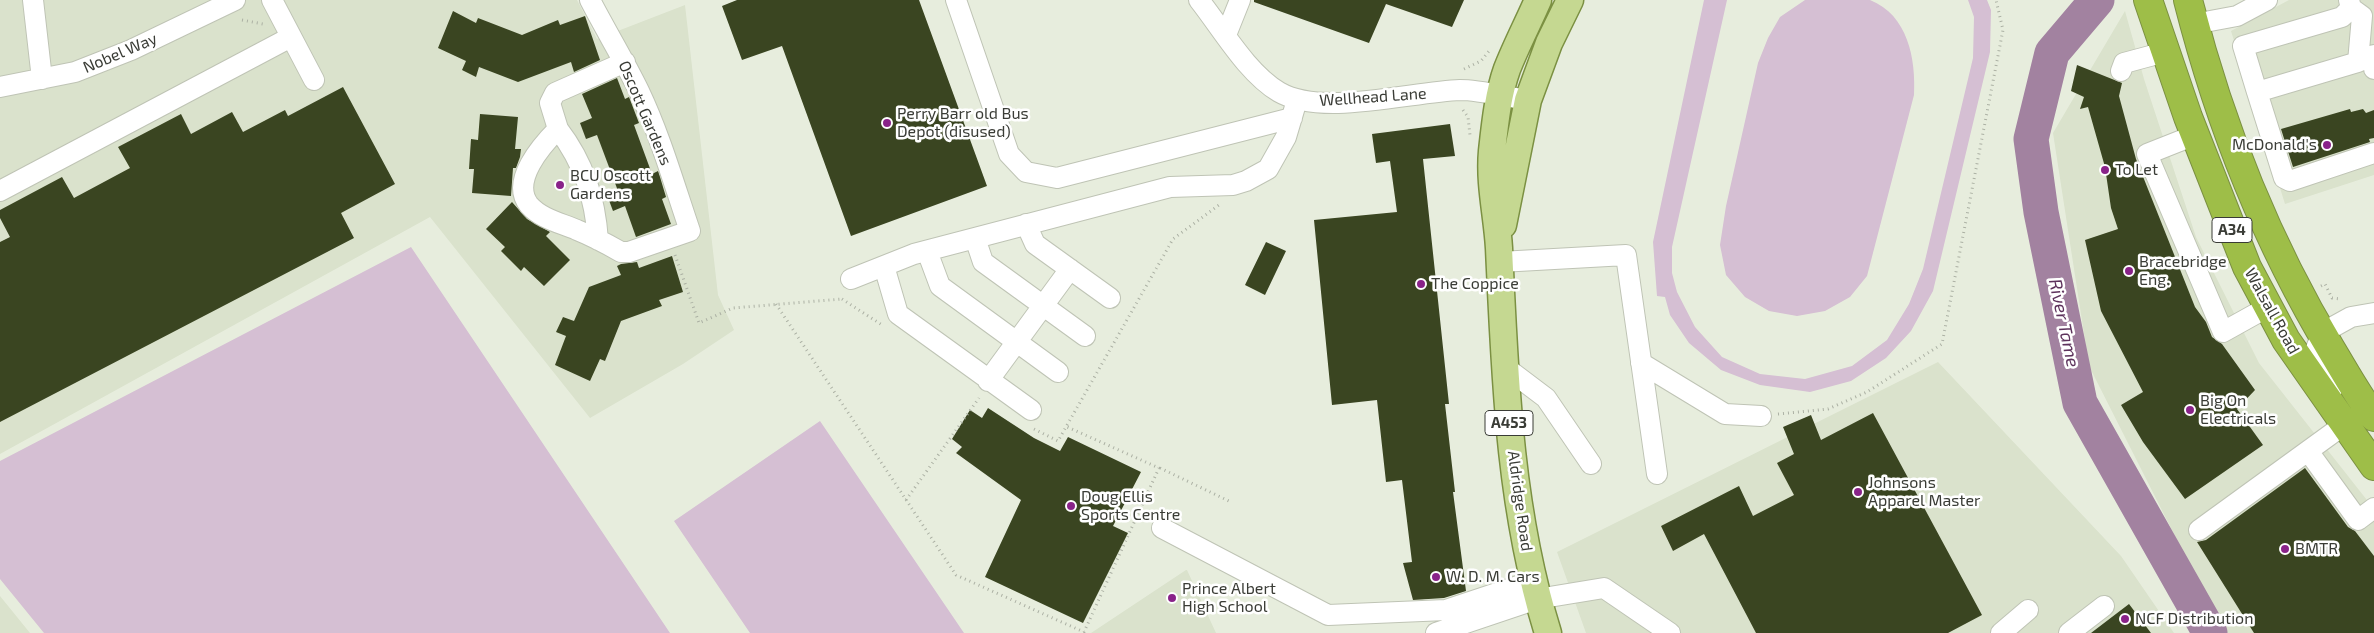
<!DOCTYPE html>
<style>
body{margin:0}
canvas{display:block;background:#e7eddd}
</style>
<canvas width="2374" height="633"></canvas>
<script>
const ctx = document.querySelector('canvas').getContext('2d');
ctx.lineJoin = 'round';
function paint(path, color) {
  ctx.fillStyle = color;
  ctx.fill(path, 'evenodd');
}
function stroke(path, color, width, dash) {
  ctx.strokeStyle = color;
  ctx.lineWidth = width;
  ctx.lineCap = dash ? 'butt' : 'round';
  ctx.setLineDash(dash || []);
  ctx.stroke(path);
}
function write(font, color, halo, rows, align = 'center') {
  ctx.font = font + ' "Exo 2",sans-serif';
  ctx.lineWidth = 5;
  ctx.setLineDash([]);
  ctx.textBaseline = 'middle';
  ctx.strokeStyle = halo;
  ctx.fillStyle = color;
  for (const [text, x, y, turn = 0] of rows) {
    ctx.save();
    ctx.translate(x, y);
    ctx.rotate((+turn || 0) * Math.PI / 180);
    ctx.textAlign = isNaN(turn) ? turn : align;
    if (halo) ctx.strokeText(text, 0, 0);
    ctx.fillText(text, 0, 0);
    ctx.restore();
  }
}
const built = new Path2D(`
 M0 0H577L597 39 685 5 718 295 734 330 683 364 590 418 430 217 0 454Z
 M2289 0H2374V175L2285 204 2231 31Z
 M2125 11 2144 79 2196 237 2259 363 2374 509V633H2224L2089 366 2053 133Z
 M1938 362 2121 556 2174 633H1586L1557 552Z
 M1187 570 1216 633H1091L1186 570Z
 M0 596 30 633H0Z`);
const green = new Path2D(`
 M1704 0H1727L1672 247V273L1677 292 1695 327 1722 357 1760 374 1805 379 1852 366 1887 340 1909 304 1923 269 1973 58 1974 17 1968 0H1987L1991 10 1990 52 1933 291 1911 331 1886 358 1851 381 1810 392 1760 385 1721 370 1689 343 1670 315 1665 297 1657 296 1653 242Z
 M1805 0H1870C1908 15 1916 59 1914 95L1867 276 1850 297 1825 311 1797 316 1769 311 1745 297 1726 275 1720 245 1726 206 1758 63 1768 38 1780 17Z
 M411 247 670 633H44L0 579V461Z
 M820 421 964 633H750L674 521Z`);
const river = new Path2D(`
 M2097 0 2052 53 2031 139 2041 212 2080 403 2210 633`);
const building = new Path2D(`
 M737 0H919L987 186 851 236 782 46 742 60 722 6Z
 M1254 0H1464L1452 27 1386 4 1369 43 1254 2Z
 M453 11 476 23 478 18 522 35 558 20 560 25 585 16 600 60 574 72 571 62 518 82 479 67 476 77 462 70 466 61 438 48Z
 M2077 65 2122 83 2119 96 2136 159 2195 307 2206 322 2212 337 2222 344 2255 390 2237 409 2263 445 2185 499 2143 442 2121 405 2143 392 2101 311 2085 240 2118 229 2111 208 2105 167 2088 107 2080 109 2084 97 2071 91Z
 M617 78 625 99 629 97 639 123 634 125 652 174 658 171 660 177 666 197 662 199 671 224 636 237 625 206 613 211 607 195 618 191 597 135 586 139 580 123 592 118 582 94Z
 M343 87 395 184 341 213 354 238 0 422V242L10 237 0 218V210L62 177 74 198 130 168 118 147 181 114 191 134 232 112 243 132 285 110 288 116Z
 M2350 109 2351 112 2363 109 2366 113 2374 110V138L2369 139 2370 142 2293 167 2281 129Z
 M480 114 518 117 515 149H521L520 157 516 168H513L511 196 472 193 474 169H469L471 139 478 140Z
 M1450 124 1455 156 1423 159 1449 404H1445L1455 492H1453L1466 591 1444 598 1413 600 1403 563 1412 562 1402 480 1386 482 1377 400 1332 405 1314 220 1397 212 1390 161 1376 163 1372 134Z
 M512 202 527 219 550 232 546 236 570 260 544 286 524 267 521 271 501 251 505 247 486 229Z
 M1266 242 1286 251 1265 295 1245 285Z
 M672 256 683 292 659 300 662 306 621 321 605 361 600 359 590 381 555 365 566 336 556 332 563 317 574 321 589 287 621 275 617 266 621 264 637 262 639 268Z
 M988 408 1034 438 1060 451 1068 437 1141 472 1113 526 1128 533 1083 623 985 577 1021 500 956 453 962 447 952 439 970 410 982 418Z
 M1873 413 1982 615 1948 633H1756L1704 534 1673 551 1661 526 1739 486 1753 516 1794 495 1777 463 1794 454 1783 427 1811 415 1821 440Z
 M2305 468 2348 527 2355 531 2374 556V633H2254L2197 542 2206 540Z
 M2129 604 2151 633H2091Z`);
const path = new Path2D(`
 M242 20 263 24
 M1464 69 1481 61 1489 51
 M1463 110 1468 117 1470 135
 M675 255 699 323 733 308 842 299
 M2321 286 2325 284 2332 298 2341 299
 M842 299 882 325
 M776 304 956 575 1084 632 1159 468 1065 426
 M1778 414 1828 409 1867 392 1942 344 2003 30 1996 0
 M1034 429 1058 441 1173 239 1219 205
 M1160 468 1231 502
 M906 500 979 398`);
const minor = new Path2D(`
 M33 0 42 79
 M272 0 314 80
 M590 0C606 31 624 60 639 91 660 135 674 184 690 231L629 252H621C607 244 592 236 577 230 561 223 541 219 529 205 510 181 542 145 558 129L550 103 555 93 625 62
 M956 0 1009 154 1026 172 1057 178 1292 118
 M1199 0C1222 29 1247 73 1279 92 1322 117 1410 92 1460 90 1481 90 1506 97 1528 100
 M2349 0 2351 8 2362 16 2358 62 2257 92 2243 46 2342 17 2351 8
 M2194 24 2237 16 2267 0
 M1226 35 1240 0
 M2374 55V69
 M2121 71 2124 63 2165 52
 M0 87 75 72 131 50 235 0
 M2257 92 2284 178 2290 181 2374 153
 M558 129C584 163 595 198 598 240
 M2195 135 2147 154 2223 332 2268 307
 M0 191 291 37
 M1026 224 1035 244 1110 298
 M975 238 983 262 1085 336
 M927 251 940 286 1058 372
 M1500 262 1626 255 1657 474
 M884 266 898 314 1031 410
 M851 279 914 254 1170 187 1233 185 1246 181 1268 169 1286 137 1297 100
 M1641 363 1725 414 1761 416
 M1505 367 1546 398 1591 464
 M988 381 1070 269
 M2333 388 2314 354 2322 333 2351 317 2374 313
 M2308 451 2358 520 2374 508
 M1162 528 1328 615 1446 610 1533 581
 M2199 530 2345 424
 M1436 633 1537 599 1604 588 1670 633
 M2001 633 2028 610
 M2069 633 2104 606`);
const major = new Path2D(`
 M1538 0C1528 23 1516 46 1507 69 1498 94 1495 124 1492 151 1489 184 1497 215 1499 248 1505 378 1509 508 1548 633
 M1503 225 1528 100 1549 43 1570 0`);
const highway = new Path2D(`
 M2148 0 2188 117 2247 267 2286 340 2374 466
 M2188 0C2219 122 2266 241 2331 349 2345 372 2358 396 2374 417`);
const markers = [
 [887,123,5,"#892289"],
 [2327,145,5,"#892289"],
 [2105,170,5,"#892289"],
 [560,185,5,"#892289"],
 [2129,271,5,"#892289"],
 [1421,284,5,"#892289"],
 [2190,410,5,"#892289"],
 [1858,492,5,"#892289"],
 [1071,506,5,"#892289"],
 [2285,549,5,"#892289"],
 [1436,577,5,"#892289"],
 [1172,598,5,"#892289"],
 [2125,619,5,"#892289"]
];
const shields = [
 [2232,230,40],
 [1509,423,48]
];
const shieldNames = [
 ["A34",2232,230],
 ["A453",1509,423]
];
const streetNames = [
 ["Nobel Way",120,53,-23],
 ["Wellhead Lane",1373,97,-4],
 ["Oscott Gardens",645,113,67],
 ["Walsall Road",2272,311,61],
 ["Aldridge Road",1520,501,82]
];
const poiNames = [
 ["Perry Barr old Bus",897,114],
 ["Depot (disused)",897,132],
 ["McDonald's",2317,145,"right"],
 ["To Let",2115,170],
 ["BCU Oscott",570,176],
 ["Gardens",570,194],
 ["Bracebridge",2139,262],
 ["Eng.",2139,280],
 ["The Coppice",1431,284],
 ["Big On",2200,401],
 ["Electricals",2200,419],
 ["Johnsons",1868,483],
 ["Apparel Master",1868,501],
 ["Doug Ellis",1081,497],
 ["Sports Centre",1081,515],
 ["BMTR",2295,549],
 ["W. D. M. Cars",1446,577],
 ["Prince Albert",1182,589],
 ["High School",1182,607],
 ["NCF Distribution",2135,619]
];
const waterNames = [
 ["River Tame",2064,323,78]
];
paint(built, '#dae2cc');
paint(green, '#d5bfd3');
stroke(river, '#a282a0', 35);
paint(building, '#3a4521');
stroke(minor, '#bfc4b5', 22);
stroke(major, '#7b9042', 29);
stroke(highway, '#7b9042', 30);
stroke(path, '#acb1a4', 3, [1, 4]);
stroke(minor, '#fff', 20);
stroke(major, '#c5d891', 26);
stroke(highway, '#9ebe48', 28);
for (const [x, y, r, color] of markers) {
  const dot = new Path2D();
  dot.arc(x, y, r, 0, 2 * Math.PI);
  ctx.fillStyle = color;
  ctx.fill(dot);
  stroke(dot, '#fff', 2);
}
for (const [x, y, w] of shields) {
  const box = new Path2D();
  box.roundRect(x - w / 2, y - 12.5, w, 25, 4);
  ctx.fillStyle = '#fff';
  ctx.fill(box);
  stroke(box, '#3a3c36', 1);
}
write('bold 15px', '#3a3c36', null, shieldNames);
write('16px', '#3a3c36', '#fff', streetNames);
write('16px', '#3a3c36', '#fff', poiNames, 'left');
write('italic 18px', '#5d325c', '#fff', waterNames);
</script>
